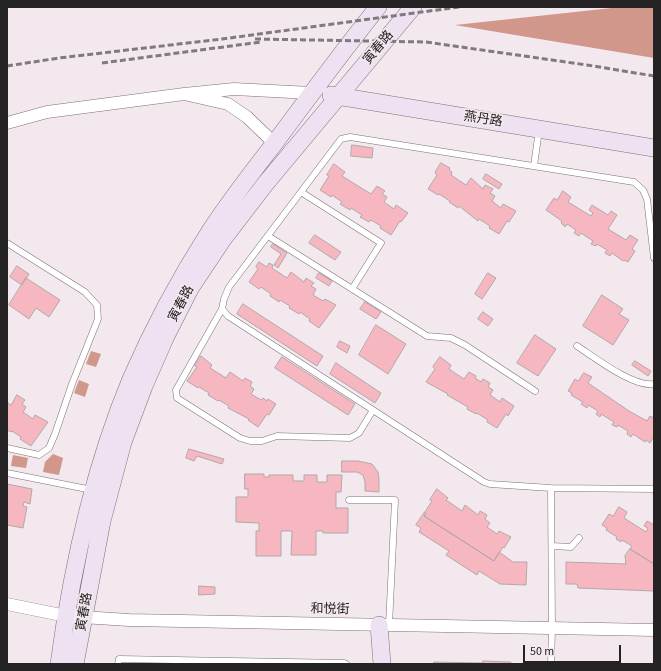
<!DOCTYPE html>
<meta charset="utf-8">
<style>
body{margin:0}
#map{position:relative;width:661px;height:671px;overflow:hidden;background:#f2e8ee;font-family:"Source Sans 3",sans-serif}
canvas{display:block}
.frame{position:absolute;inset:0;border:8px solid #252224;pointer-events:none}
.scale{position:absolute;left:523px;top:645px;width:98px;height:18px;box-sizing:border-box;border:2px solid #252224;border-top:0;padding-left:5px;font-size:12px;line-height:14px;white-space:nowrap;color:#252224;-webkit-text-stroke:3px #f2e8ee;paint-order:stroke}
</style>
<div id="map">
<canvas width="661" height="671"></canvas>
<div class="frame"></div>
<div class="scale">50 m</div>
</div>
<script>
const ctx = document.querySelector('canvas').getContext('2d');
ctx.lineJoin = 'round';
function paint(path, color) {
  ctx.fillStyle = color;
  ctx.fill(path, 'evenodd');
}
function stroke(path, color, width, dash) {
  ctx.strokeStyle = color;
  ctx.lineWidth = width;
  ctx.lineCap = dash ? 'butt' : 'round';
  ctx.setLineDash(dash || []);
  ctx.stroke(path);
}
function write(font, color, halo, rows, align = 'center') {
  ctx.font = font + ' "Source Sans 3","Noto Sans SC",sans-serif';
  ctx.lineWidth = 3.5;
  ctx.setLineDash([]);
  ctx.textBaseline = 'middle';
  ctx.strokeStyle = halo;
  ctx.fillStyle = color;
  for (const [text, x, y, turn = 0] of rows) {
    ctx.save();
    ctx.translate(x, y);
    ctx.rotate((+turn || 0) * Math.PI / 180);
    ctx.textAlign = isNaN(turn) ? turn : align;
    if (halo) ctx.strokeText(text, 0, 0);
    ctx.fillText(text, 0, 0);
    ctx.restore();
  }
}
const forest = new Path2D(`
 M621 7H654V58L455 25Z
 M91 351 101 354 96 367 86 364Z
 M79 380 89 384 85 397 74 393Z
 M53 454 63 458 59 475 43 472 45 462Z
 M13 455 28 458 26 468 11 466Z`);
const building = new Path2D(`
 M352 145 373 148 372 158 351 156Z
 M441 163 450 168 449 170 452 172 451 175 466 185 471 178 483 189 485 185 493 189 490 193 495 196 492 201 501 208 503 204 516 211 509 222 507 221 499 234 489 228 490 226 479 219 478 221 459 206 458 208 449 202 450 201 439 194 438 195 428 189 437 175 435 173Z
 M334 164 345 172 342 176 371 194 377 186 385 191 382 194 387 197 384 202 394 209 396 205 408 213 401 222 400 221 391 235 380 228 381 226 371 220 369 222 360 217 362 215 351 208 350 210 340 204 342 202 332 195 331 197 320 190 329 176 327 175Z
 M486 174 502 184 499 189 483 179Z
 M563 191 571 197 568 202 591 216 593 213 589 210 592 205 608 215 611 211 617 215 608 229 626 240 630 235 638 240 632 249 635 251 628 262 624 260 623 261 612 253 610 256 605 253 607 250 597 244 596 246 591 244 593 241 581 233 579 236 574 233 576 230 567 224 565 227 561 223 562 221 546 210 554 198 557 200Z
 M315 235 341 252 335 260 309 243Z
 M273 244 287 253 278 268 274 265 281 254 271 247Z
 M259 262 267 267 269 263 273 265 272 268 287 278 291 272 304 282 306 278 314 283 311 286 316 289 313 295 323 301 325 299 336 305 319 328 309 321 310 319 300 312 299 314 289 308 290 306 280 300 279 302 270 296 271 294 261 287 259 289 249 282 258 269 256 267Z
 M17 266 29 274 22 285 10 277Z
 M319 273 332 281 329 286 316 278Z
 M488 273 496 278 482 299 475 294Z
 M26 278 60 300 49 317 36 308 29 319 9 305Z
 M602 295 623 309 619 314 629 320 613 345 583 326Z
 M365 302 381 312 376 319 360 309Z
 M243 304 323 356 317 366 237 314Z
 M483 312 493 319 488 326 478 319Z
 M376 325 406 344 388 374 359 355Z
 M535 335 556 349 538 376 517 363Z
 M340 341 350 346 347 353 337 347Z
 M201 356 212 365 210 368 226 378 230 372 243 381 245 378 252 382 250 386 254 389 251 394 261 400 263 398 267 401 268 399 276 404 269 415 267 414 258 427 248 420 249 419 228 408 229 406 219 400 218 401 208 395 209 393 199 387 198 388 187 381 197 367 195 366Z
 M282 357 355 404 348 415 275 368Z
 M440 357 451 365 449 369 464 379 469 372 476 376 475 378 481 382 483 379 490 383 488 387 493 390 490 395 500 402 502 398 514 406 508 416 506 414 497 428 487 422 488 420 477 413 476 414 467 409 468 407 447 395 448 394 426 382 435 369 433 367Z
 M635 361 651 371 648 376 632 365Z
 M336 363 381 393 375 403 330 374Z
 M584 373 592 377 588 383 629 411 647 421 650 416 654 418V436L650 443 646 440 645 442 633 434 631 437 627 434 628 431 618 425 617 427 612 425 614 422 601 414 600 417 596 414 598 411 588 405 587 408 581 404 583 402 571 395 572 393 568 391 575 379 578 381Z
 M17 395 25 400 22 404 26 407 23 412 33 419 35 415 48 422 31 446 20 439 21 437 12 431 11 432 7 430V402L11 405Z
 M189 449 224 459 222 464 197 456 194 461 186 458Z
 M342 461H358L372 464 378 472 379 478V492L365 491V482L363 475 357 472H342Z
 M245 474H264V477H269V475H293V481H304V475H317V482H327V475H342L341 492H336V508H348V533H323V531H316V555H291L292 531H281V556H256V531H259V523L236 522V497H248V489H245Z
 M7 484 32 489 30 504 24 502 23 506 27 507 23 528 7 525Z
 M437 489 448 498 446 500 462 511 465 505 478 515 480 511 487 515 485 519 490 523 487 527 497 534 499 531 511 537 504 548 503 547 494 561 424 516 426 513 425 512 432 501 430 500Z
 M619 507 627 512 624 518 646 532 648 528 644 526 647 521 654 525V564L630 549 632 546 622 540 621 542 616 539 617 537 606 530 607 528 602 525 609 514 613 516Z
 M425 512 426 513 424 516 494 561 499 552 513 562H527L526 585 500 584 479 571 477 575 446 555 449 551 419 532 421 528 416 525Z
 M630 549 654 564V591L578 588 577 584H566V562L626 564 625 556Z
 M199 586 215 587V594L199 595Z
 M483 661 511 662V664H432L434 662 483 663Z`);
const lane = new Path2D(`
 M534 166 539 130
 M301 192 381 243 352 289
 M268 236 427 336 451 338 465 345 535 391
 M7 243 85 292 97 305 98 319 72 384 55 434 49 448 39 455 7 448
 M654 258 647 199 643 190 634 182 350 137 341 139 229 287 224 299 222 309 228 316 484 482 490 484 551 488 654 489
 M222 309 176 390 177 398 240 438 250 441H262L277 436 350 438 359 433 373 410
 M577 346C594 357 634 388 654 384
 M7 473 92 490
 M349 500H395L389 625
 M552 546 571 547 579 538
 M118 664 119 659 344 663 346 664
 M551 664 552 629 551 488`);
const street = new Path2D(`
 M7 123 47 112 184 94
 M274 143 247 117 228 104 184 94 234 89 311 93
 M7 604 66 616 129 620 654 630`);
const secondary = new Path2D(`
 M331 95 654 148
 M379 625 382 664
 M59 664C72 567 93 470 131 379 153 328 180 278 210 231 230 201 252 172 274 144 308 98 342 52 378 7
 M75 664 102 521 123 442 144 386 166 336 191 287 223 239 266 183 413 7`);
const rail = new Path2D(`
 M255 39 426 42 587 65 654 76
 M102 63 261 42
 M7 66 59 58 222 39 459 7`);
const streetNames = [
 ["寅春路",379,48,-50],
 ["燕丹路",483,120,9],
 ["寅春路",182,304,-62],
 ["和悦街",330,610,1],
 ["寅春路",85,612,-80]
];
paint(forest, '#d1978a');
paint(building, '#f6b7c1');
stroke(building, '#b2a7a9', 1);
stroke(lane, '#7a7176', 7);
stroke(street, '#7a7176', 13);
stroke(secondary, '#7a7176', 18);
stroke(lane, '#fff', 6);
stroke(street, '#fff', 12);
stroke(secondary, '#eee1f2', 17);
stroke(rail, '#807a7e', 3, [6, 3]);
write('13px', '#252224', '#f2e8ee', streetNames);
</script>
